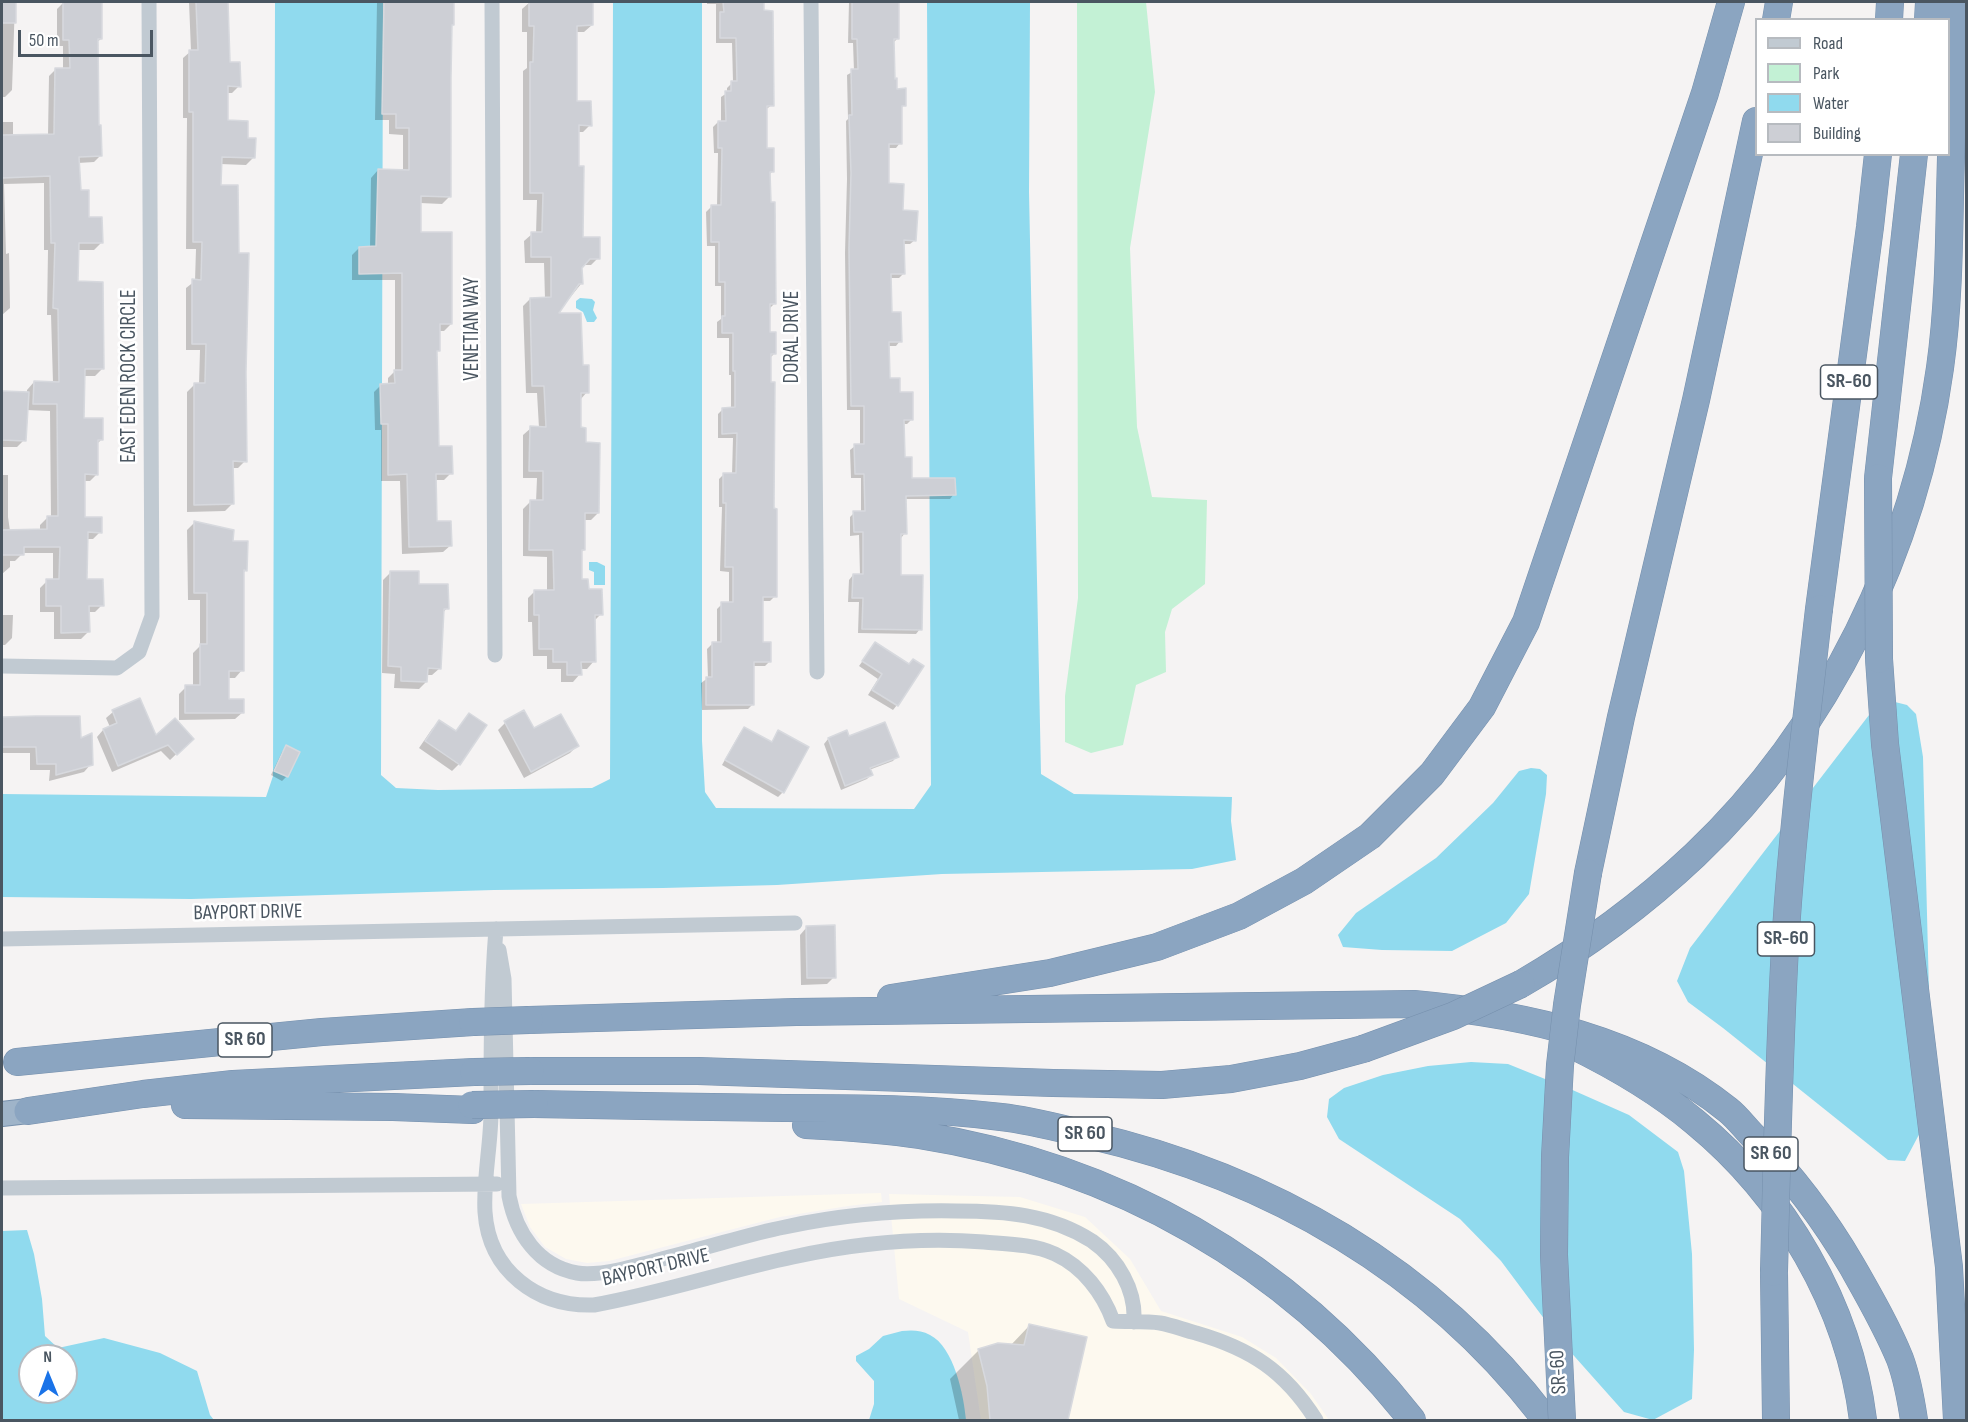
<!DOCTYPE html>
<style>
body{margin:0}
#map{position:relative;width:1968px;height:1422px;overflow:hidden;background:#f5f3f3;font-family:"Sofia Sans Condensed",sans-serif}
canvas{display:block}
.frame{position:absolute;inset:0;border:3px solid #4a5661;pointer-events:none}
.legend{position:absolute;left:1755px;top:18px;width:195px;height:138px;box-sizing:border-box;background:#fff;border:2px solid #b7bbc0;margin:0;padding:8px 10px;list-style:none;font-size:18px;color:#4a5661}
.legend li{display:flex;align-items:center;gap:12px;height:30px}
.legend b{width:30px;border:2px solid #b7bbc0}
.north{position:absolute;left:18px;top:1344px;width:60px;height:60px;box-sizing:border-box;background:#fff;border:2px solid #b7bbc0;border-radius:50%;rotate:359deg;font-size:16px;font-weight:700;line-height:24px;text-align:center;color:#4a5661}
.north::after{content:'';display:block;margin:auto;width:21px;height:27px;background:#1a73e8;clip-path:polygon(50% 0,100% 100%,50% 72%,0 100%)}
.scale{position:absolute;left:18px;top:30px;width:135px;height:27px;box-sizing:border-box;border:3px solid #4a5661;border-top:0;padding-left:8px;font-size:18px;line-height:21px;white-space:nowrap;color:#4a5661;-webkit-text-stroke:4px #fff;paint-order:stroke}
</style>
<div id="map">
<canvas width="1968" height="1422"></canvas>
<div class="frame"></div>
<ul class="legend">
<li><b style="height:8px;background:#c1cad2"></b>Road</li>
<li><b style="height:16px;background:#c3f1d5"></b>Park</li>
<li><b style="height:16px;background:#90daee"></b>Water</li>
<li><b style="height:16px;background:#cdcfd5"></b>Building</li>
</ul>
<div class="north">N</div>
<div class="scale">50 m</div>
</div>
<script>
const ctx = document.querySelector('canvas').getContext('2d');
ctx.lineJoin = 'round';
function paint(path, color) {
  ctx.fillStyle = color;
  ctx.fill(path, 'evenodd');
}
function stroke(path, color, width, dash) {
  ctx.strokeStyle = color;
  ctx.lineWidth = width;
  ctx.lineCap = dash ? 'butt' : 'round';
  ctx.setLineDash(dash || []);
  ctx.stroke(path);
}
function write(font, color, halo, rows, align = 'center') {
  ctx.font = font + ' "Sofia Sans Condensed",sans-serif';
  ctx.lineWidth = 5;
  ctx.setLineDash([]);
  ctx.textBaseline = 'middle';
  ctx.strokeStyle = halo;
  ctx.fillStyle = color;
  for (const [text, x, y, turn = 0] of rows) {
    ctx.save();
    ctx.translate(x, y);
    ctx.rotate((+turn || 0) * Math.PI / 180);
    ctx.textAlign = isNaN(turn) ? turn : align;
    if (halo) ctx.strokeText(text, 0, 0);
    ctx.fillText(text, 0, 0);
    ctx.restore();
  }
}
const commercial = new Path2D(`
 M881 1193 882 1202 848 1206 780 1217 609 1261 587 1263 566 1259 545 1247 530 1227 521 1204Z
 M889 1194 1020 1197 1085 1217 1130 1259 1161 1311 1242 1337 1276 1358 1311 1394 1329 1420H981L968 1332 899 1299Z`);
const green = new Path2D(`
 M1077 2H1146L1155 92 1130 248 1137 427 1152 497 1207 500 1205 584 1172 609 1165 632 1166 672 1136 685 1123 745 1091 753 1065 742V696L1078 598Z`);
const water = new Path2D(`
 M275 2H383L381 775 396 788 438 790 592 788 610 779 613 2H702V741L705 792 716 808 914 809 931 785 927 2H1030L1029 192 1041 774 1074 794 1232 797 1231 821 1236 860 1192 869 942 874 777 885 663 888 494 890 191 899 2 897V794L266 797 273 776Z
 M580 298 592 299 595 302 593 310 597 318 594 322H587L583 312 576 308V301Z
 M589 562H597L605 566V585H594V572L589 570Z
 M1891 701 1907 705 1916 714 1923 757 1932 1110 1905 1161 1888 1160 1723 1028 1688 1002 1677 981 1690 948 1879 702Z
 M1531 768 1540 769 1547 775 1546 794 1529 894 1506 923 1452 951 1382 950 1343 947 1338 935 1356 913 1436 858 1493 803 1519 771Z
 M1471 1062 1508 1064 1550 1081 1548 1324 1501 1261 1460 1219 1339 1139 1327 1117 1329 1099 1344 1088 1383 1075 1428 1066Z
 M1568 1088 1629 1115 1678 1152 1684 1171 1692 1254 1694 1350 1692 1399 1653 1420 1624 1412 1567 1348 1564 1158Z
 M27 1230 34 1254 42 1299 45 1336 58 1348 104 1338 160 1353 197 1371 210 1415 214 1420H2V1231ZM30 1356H66V1392H30Z
 M902 1331C912 1330 921 1330 930 1335 954 1347 964 1396 966 1420H869L874 1404V1381L856 1361V1356L869 1349 883 1336Z`);
const shadow = new Path2D(`
 M2 2H15L12 90 5 97H2Z
 M64 2H100L101 39 97 42V126L101 155 94 162 78 163 79 192 88 218 101 243 94 250H78L77 283 102 369 95 376H84L83 419 101 440 96 445 97 474 90 481H83V519L100 532 93 539H86V580L102 605 95 612H88V632L81 639H54V612H40V588L47 581H53V553H23L15 561H10V567L2 574V475H8V517L10 531H40V525L47 518H51L50 411 26 410 24 440 17 447H2V392L27 393V390L34 382 53 383 51 315H47L48 250H44V183L4 184 6 254 9 253 10 308 2 315V122H13V136L48 135 49 76 56 69H63V46H57V9Z
 M189 2H226L228 63 239 86 232 93H226L227 122 247 139 254 157 246 165 220 164V186L245 461 238 468H232V504L225 511 187 512V392L194 385H199L200 350H186V288L195 281 196 249H186L187 118H183V58L191 51Z
 M377 2H452L449 77V197L442 204 420 203 419 233 451 324 444 331H438V350L435 353 438 448 451 473 444 480H434L435 523 451 545 443 552 402 554 400 481H381V430H375L374 392 381 385H388V378L395 371V280H352V255L359 248H370L371 178 378 170 403 171V135L389 134V120H375Z
 M530 2H591L592 25 584 32H575L576 102 590 125 583 132H577L581 238 598 258 591 265H582L581 284 556 315 581 366 587 392 580 400V429L598 513 591 520H584V550L580 553 581 580 601 614 594 621V661L587 669H580V674L573 682H561V669H547V656H533L532 622H528V598L535 591H547V557L523 556V509L530 502H536L537 478H523V435L531 428H539L537 393H526L523 306 530 299H545L544 263H525L524 241 532 234H536L537 200H523V71L527 68V32H522V9Z
 M707 2H762L772 105 765 110V150L772 172 769 175 774 304 769 309 768 333 774 354 770 358 775 596 770 601H761V643L770 661 765 666H752L753 704 748 709 702 710 701 683 708 678 707 649 712 644H717V609L722 604H729V572L720 571 722 507H719V479L724 474 732 475 733 438H718V414L723 409H731V375H729V338H717V322L721 319V286H715V246H707L706 212 711 207H717L718 153H714L713 127 718 122H721V97L727 93V88L733 82 732 43H716V4H707Z
 M849 2H897L898 38 893 43V80L896 90 904 105 900 110V143L896 148H887L888 185 915 240 910 244H903L904 273 899 278H890L891 314 900 341 896 346H887L888 379 899 394 912 419 907 424H902L903 458 911 480 954 494 950 499H905V533L901 538 900 576 920 629 916 634 858 633 859 602H848L849 580 853 575H860L859 535 850 536V517L854 513H861V478H851L850 450 855 446H860V410H847L845 253 847 179 846 121 848 119 847 75 854 71 853 43H848Z
 M194 523 232 542 246 570 242 574V670L235 678H228V701L243 712 235 719 179 720V694L186 687H193V653L200 646V600H188L187 530Z
 M390 573 418 585 447 608 442 614 440 668 432 675H426V682L419 689 394 688 395 674 382 673 383 580Z
 M2 615H13L12 638 5 645H2Z
 M875 644 897 705 893 710 868 695 878 679 859 666Z
 M113 712 155 738 192 739 170 760 161 751 112 772 97 737 103 730 110 727 106 718Z
 M524 712 534 730 577 746 570 753 524 778 498 730 505 723Z
 M469 715 459 764 452 771 419 748 432 729 439 722 455 732Z
 M2 718H78L80 740 91 764 84 772 49 781 50 770H30V753H2Z
 M744 729 771 743 779 732 783 792 778 797 722 765 740 733Z
 M846 732 848 738 897 756 893 761 869 770 871 775 867 779 841 790 824 744 828 739Z
 M287 747V776L282 781 271 775 282 752Z
 M807 927 834 977 827 984 801 985 800 935Z
 M1029 1326 1085 1339 1067 1420H959L950 1379 979 1350 1010 1346Z`);
const building = new Path2D(`
 M2 2H16V23H2Z
 M63 2H102V39H98L99 125H101L102 156 79 157 81 190H89V217H102L103 243H79L78 281 103 282 104 369H85L84 418H103V440H98V475L85 474V517H102V533L88 532 87 579H103L104 606H89L90 632 61 633V606H46V579H59L60 547H24V555H2V530L47 529V516H58L57 404H33L34 381 59 382 58 309 53 308 55 243H51L50 176 2 178V135L54 134 55 68H70L69 40H63Z
 M196 2H228L230 62H240L241 87 228 86V120L248 121V138H256L255 158 222 157 221 185H238L239 253H249L246 372 247 462 233 461 234 504 194 505V383H205L206 344H192V279L201 280 202 242H193V112H189V50H198Z
 M384 2H454V25H452L451 77V197L421 196V232H452V324H440V351H437L439 446H452L453 474H436L437 521H451L452 546 409 547 407 474 388 475V424H381L380 384 395 383 394 370H402V273L359 274V247L376 246 378 169 409 170V128H396V114H382Z
 M529 2H593V25L577 26V101H591L592 126 579 125V166H584L583 237H600V259H590L582 268 583 284H579L559 313H581L583 365H589V393H581V427L586 428V442L600 443 599 513H585V550H582V579H588L589 589H602L603 615H595L596 662H581L582 675H567V662H553V649H539V615H534V590H554L553 550H529L530 500H543V471H529L530 426 546 427 544 386H532L530 298 551 297V257H531V232H542L543 193H530V62H533L534 26H529Z
 M723 2H764V10L773 11 774 106H767V148H774V172H770L771 202H775L776 304H770V332H776V354H771V382H775L774 508 777 509V597H763V642H771V662H754V705H706V677H712V642H721V602H733V567H725L726 503H723V473H736L737 433 722 434V408L735 407V371H733V333H722V316H725V282H719V242H711V205H721L722 148H718V121H726L725 91H731V81H737L736 38H720V12H724Z
 M852 2H899V39H894L895 79 897 78V89L906 88V106H902V144H889V183L904 184 903 210 918 211 916 241 904 240 905 274H891L892 312H901L902 342H889L890 378H900V392H913V420H904L905 457H912V478H955L956 495 906 496 907 534H901V575H923L922 630 862 629 863 598H852L853 574H863V532H854L853 511H865L864 474H855L854 444H864V406H851L849 248 851 173 849 115H852L851 69H858L857 39H852Z
 M2 391 29 392 26 441 2 440Z
 M194 521 234 530 233 541H248L247 571 244 570V671H229V699H244V713H185V685H200V644H207V593H194Z
 M390 571H419V584H448L449 609H444L441 669 428 668 427 682 401 681V667L388 666Z
 M875 642 909 664 913 659 924 666 898 706 872 690 882 674 862 661Z
 M140 698 156 735 175 718 194 739 177 755 168 745 118 766 103 729 117 723 112 710Z
 M524 710 534 728 561 714 579 746 531 772 504 721Z
 M469 713 487 725 460 765 425 741 439 720 456 731Z
 M36 716H80L81 738 92 733 93 765 56 775V764H37L36 747H2V717Z
 M885 722 899 757 870 768 873 775 845 786 828 738 847 730 849 736Z
 M744 727 772 742 778 730 809 747 784 793 725 760Z
 M286 745 300 752 288 777 274 771Z
 M835 925 836 978H807L806 926Z
 M1029 1324 1087 1337 1068 1420H990L987 1386 978 1349 998 1343 1024 1345Z`);
const minor = new Path2D(`
 M492 2 495 655
 M811 2 817 672
 M2 666 117 668 139 652 152 616 149 2
 M496 929C491 990 491 1051 491 1112 491 1144 483 1181 485 1212 489 1271 537 1307 594 1305 661 1293 727 1271 793 1257 856 1243 920 1237 984 1242 1007 1244 1033 1244 1055 1254 1083 1267 1103 1293 1113 1321 1128 1322 1145 1321 1160 1323 1172 1325 1184 1330 1196 1333 1251 1349 1285 1371 1316 1420
 M2 939 795 923
 M499 950 504 979 509 1196C516 1233 538 1266 577 1273 605 1278 663 1258 692 1251 723 1243 754 1233 785 1227 841 1215 899 1210 956 1211 1004 1211 1050 1214 1092 1241 1118 1259 1136 1290 1134 1322
 M2 1188 497 1184`);
const trunk = new Path2D(`
 M2 1114 28 1111`);
const motorway = new Path2D(`
 M1776 20 1779 2
 M1889 20 1890 2
 M1928 20 1929 2
 M1878 478 1914 154
 M1819 609 1870 227 1878 154
 M1879 659 1885 744 1949 1267 1957 1420
 M1588 873 1621 717 1696 400 1756 121
 M1521 984C1583 948 1642 905 1695 855 1829 728 1915 549 1940 368 1948 311 1949 253 1950 196 1952 131 1953 66 1955 2
 M891 998 1050 973 1157 947 1239 916 1304 881 1370 836 1432 774 1482 707 1526 622 1705 93 1731 2
 M529 1020 796 1012 1414 1004C1525 1014 1640 1039 1728 1110 1737 1117 1745 1128 1753 1136 1792 1176 1824 1218 1852 1266 1869 1296 1887 1327 1900 1359 1907 1378 1911 1400 1914 1420
 M1572 1045C1615 1066 1658 1091 1695 1122 1784 1195 1849 1305 1863 1420
 M17 1062 322 1032 473 1022
 M530 1071H698L1053 1083 1162 1085 1231 1079 1300 1066 1363 1049
 M534 1104C617 1106 701 1107 784 1108 857 1108 929 1108 1001 1117 1030 1120 1059 1128 1088 1135 1270 1177 1432 1270 1546 1420
 M185 1105 393 1107 473 1110
 M28 1111 143 1094 233 1084 474 1072
 M806 1125C844 1127 882 1129 919 1135 1116 1166 1289 1263 1412 1420
 M1774 1272 1776 1420`);
const motorwayBridge = new Path2D(`
 M1878 478 1879 659
 M473 1022 529 1020
 M1363 1049 1453 1016 1521 984
 M474 1072 530 1071
 M472 1105 534 1104
 M1774 1272C1777 1158 1779 1044 1786 930 1793 823 1807 716 1819 609
 M1562 1420 1554 1255 1555 1157 1560 1065 1567 1005 1588 873`);
const shields = [
 [1849,382,57],
 [1786,939,57],
 [245,1040,54],
 [1085,1134,54],
 [1771,1154,54]
];
const shieldNames = [
 ["SR-60",1849,382],
 ["SR-60",1786,939],
 ["SR 60",245,1040],
 ["SR 60",1085,1134],
 ["SR 60",1771,1154]
];
const streetNames = [
 ["VENETIAN WAY",473,329,-90],
 ["DORAL DRIVE",793,337,-90],
 ["EAST EDEN ROCK CIRCLE",130,376,-90],
 ["BAYPORT DRIVE",248,913,-1],
 ["BAYPORT DRIVE",656,1268,-13],
 ["SR-60",1559,1372,-93]
];
paint(commercial, '#fdf9ef');
paint(green, '#c3f1d5');
paint(water, '#90daee');
paint(shadow, '#0003');
paint(building, '#cdcfd5');
stroke(building, '#d7d9de', 1.5);
stroke(trunk, '#7690ad', 26);
stroke(motorway, '#7690ad', 28);
stroke(minor, '#c1cad2', 15);
stroke(trunk, '#9fb4c9', 24);
stroke(motorway, '#8ba5c1', 27);
stroke(motorwayBridge, '#7690ad', 28, []);
stroke(motorwayBridge, '#8ba5c1', 27);
for (const [x, y, w] of shields) {
  const box = new Path2D();
  box.roundRect(x - w / 2, y - 17, w, 34, 4.5);
  ctx.fillStyle = '#fff';
  ctx.fill(box);
  stroke(box, '#4a5661', 1.5);
}
write('bold 20px', '#4a5661', null, shieldNames);
write('21px', '#4a5661', '#fff', streetNames);
</script>
